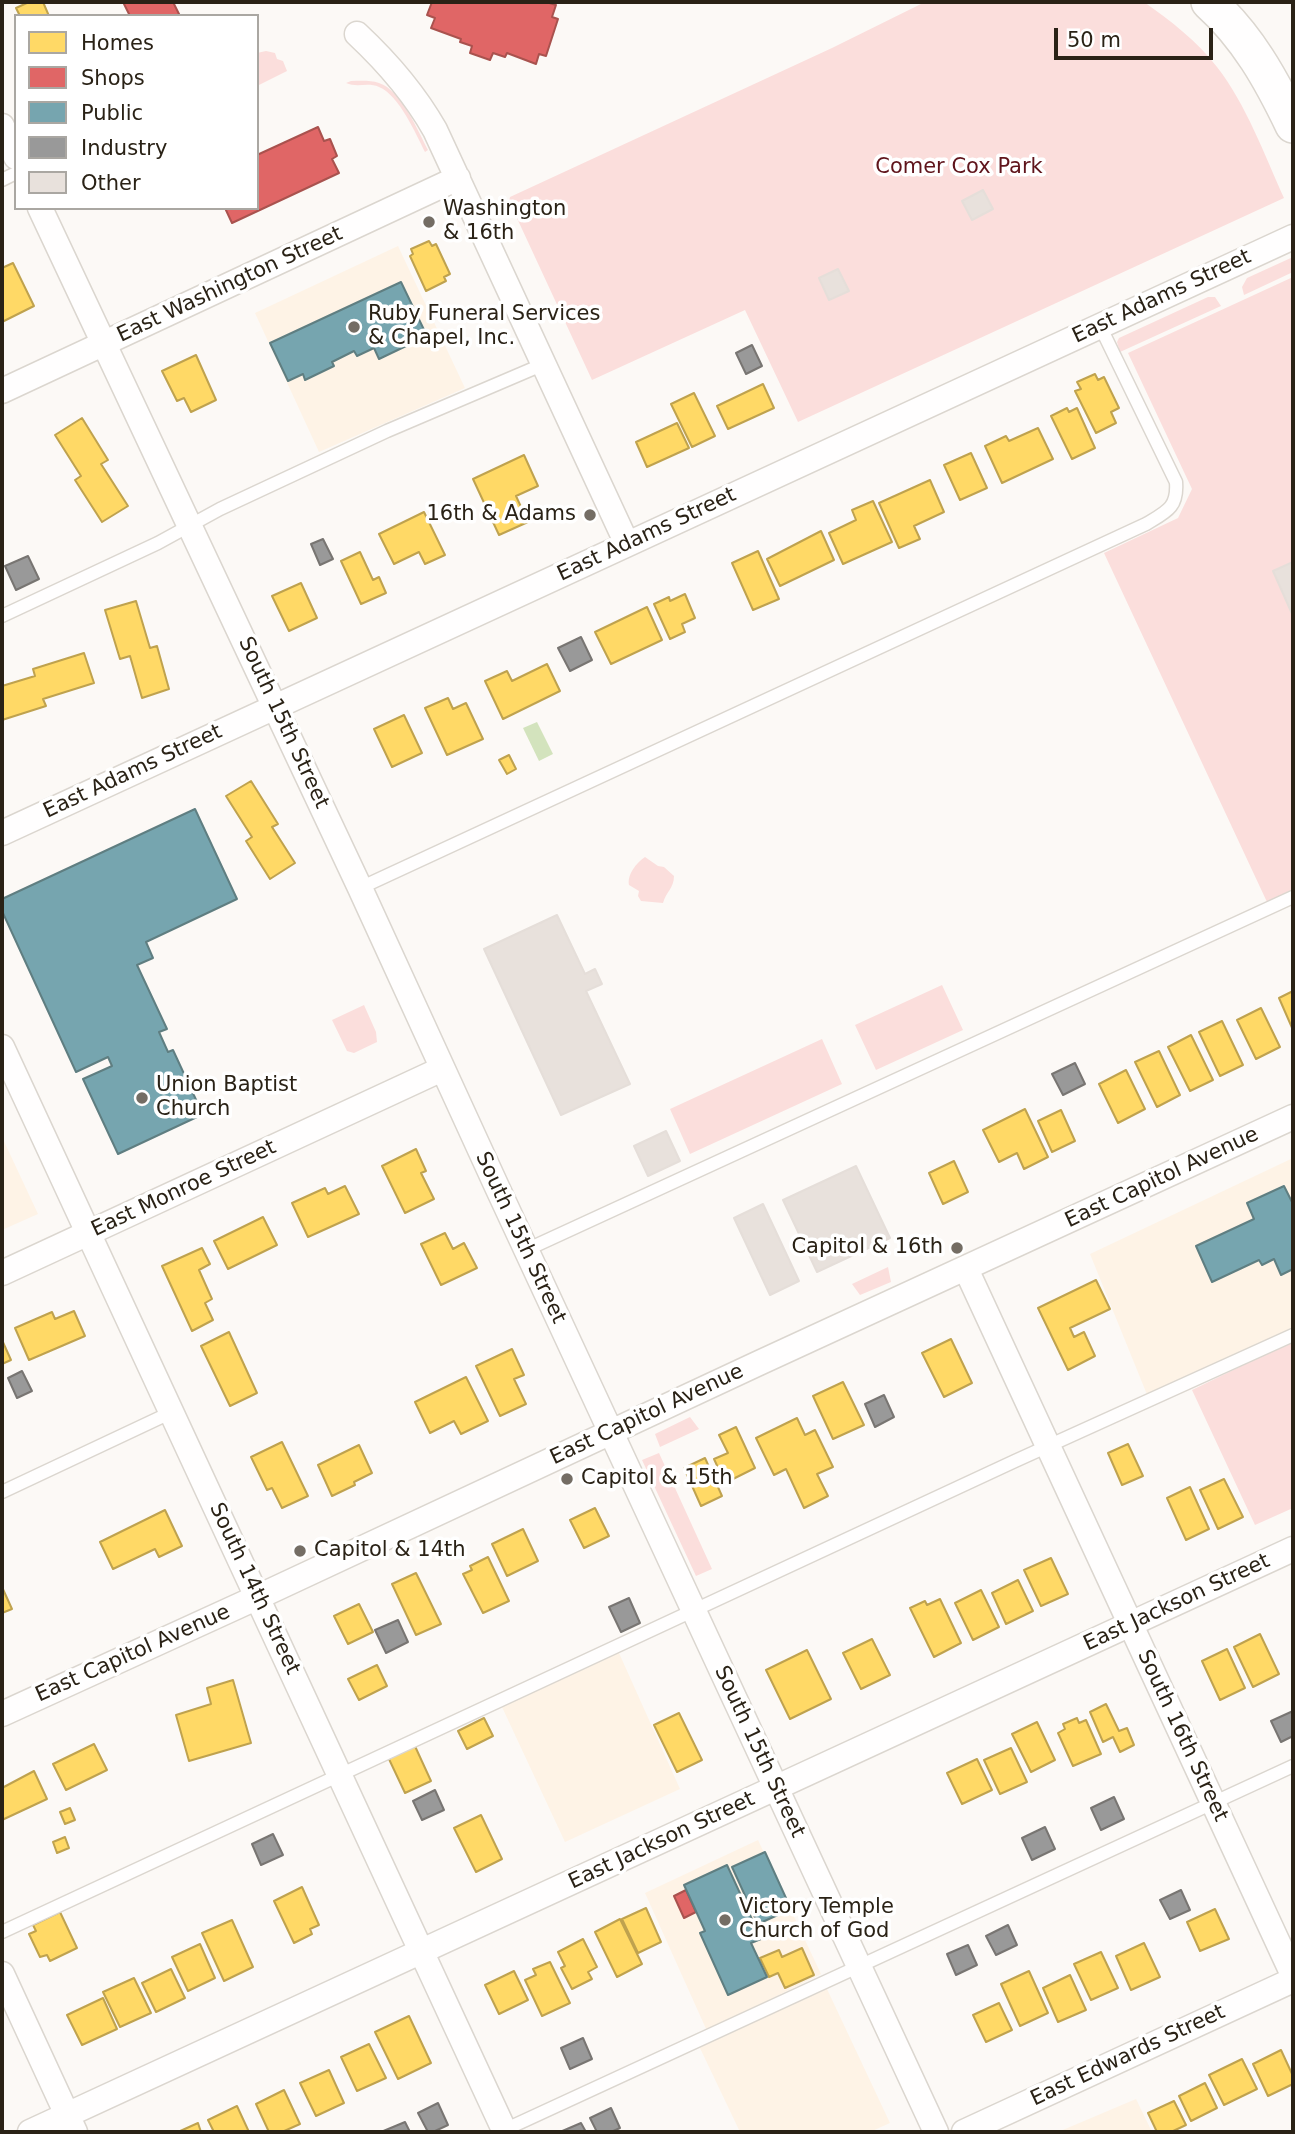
<!DOCTYPE html>
<style>
body{margin:0}
#map{position:relative;width:1295px;height:2134px;overflow:hidden;background:#fcf9f6;font-family:"DejaVu Sans",sans-serif}
canvas{display:block}
.frame{position:absolute;inset:0;border:4px solid #2a2216;pointer-events:none}
.legend{position:absolute;left:14px;top:14px;width:245px;height:196px;box-sizing:border-box;background:#fff;border:2px solid #aaa7a2;margin:0;padding:9px 12px;list-style:none;font-size:21px;color:#2a2216}
.legend li{display:flex;align-items:center;gap:14px;height:35px}
.legend b{width:35px;border:2px solid #aaa7a2}
.scale{position:absolute;left:1054px;top:28px;width:159px;height:32px;box-sizing:border-box;border:4px solid #2a2216;border-top:0;padding-left:9px;font-size:21px;line-height:24px;white-space:nowrap;color:#2a2216;-webkit-text-stroke:5px #fff;paint-order:stroke}
</style>
<div id="map">
<canvas width="1295" height="2134"></canvas>
<div class="frame"></div>
<ul class="legend">
<li><b style="height:19px;background:#ffd966"></b>Homes</li>
<li><b style="height:19px;background:#e06666"></b>Shops</li>
<li><b style="height:19px;background:#76a5af"></b>Public</li>
<li><b style="height:19px;background:#999"></b>Industry</li>
<li><b style="height:19px;background:#e8e1dc"></b>Other</li>
</ul>
<div class="scale">50 m</div>
</div>
<script>
const ctx = document.querySelector('canvas').getContext('2d');
ctx.lineJoin = 'round';
function paint(path, color) {
  ctx.fillStyle = color;
  ctx.fill(path, 'evenodd');
}
function stroke(path, color, width, dash) {
  ctx.strokeStyle = color;
  ctx.lineWidth = width;
  ctx.lineCap = dash ? 'butt' : 'round';
  ctx.setLineDash(dash || []);
  ctx.stroke(path);
}
function write(font, color, halo, rows, align = 'center') {
  ctx.font = font + ' "DejaVu Sans",sans-serif';
  ctx.lineWidth = 7;
  ctx.setLineDash([]);
  ctx.textBaseline = 'middle';
  ctx.strokeStyle = halo;
  ctx.fillStyle = color;
  for (const [text, x, y, turn = 0] of rows) {
    ctx.save();
    ctx.translate(x, y);
    ctx.rotate((+turn || 0) * Math.PI / 180);
    ctx.textAlign = isNaN(turn) ? turn : align;
    if (halo) ctx.strokeText(text, 0, 0);
    ctx.fillText(text, 0, 0);
    ctx.restore();
  }
}
const built = new Path2D(`
 M398 246 465 388 319 452 255 313Z
 M2 1137 38 1214 2 1230Z
 M1293 1158V1330L1148 1397 1090 1254Z
 M619 1653 680 1789 565 1842 502 1707Z
 M758 1840 821 1974 707 2031 645 1893Z
 M827 1989 890 2123 870 2132H740L699 2046Z
 M1136 2099 1152 2132H1058Z`);
const green = new Path2D(`
 M925 2H1144C1171 21 1197 41 1217 67 1246 104 1265 156 1284 198L798 422 745 310 592 380 509 201 510 197 832 48Z
 M266 51 275 53 277 59 283 61 287 71 257 86V53Z
 M351 81C360 81 370 80 379 83 401 90 418 131 428 150L425 152C416 134 399 95 379 87 368 82 357 88 346 83Z
 M1293 257V272L1244 295 1242 287 1247 278Z
 M1293 277V889L1267 902 1104 553 1178 518 1192 489 1128 353Z
 M1208 297H1215L1221 306 1120 352 1117 342 1119 338Z
 M645 857 658 866 664 867 674 876C674 888 666 892 663 903L641 901 638 896 639 891 629 885C627 875 636 863 645 857Z
 M942 985 963 1030 876 1070 855 1025Z
 M364 1005 376 1032 377 1042 354 1053 347 1051 332 1020Z
 M822 1039 842 1084 690 1154 670 1109Z
 M888 1267 891 1282 860 1295 852 1284Z
 M1293 1341V1508L1255 1525 1192 1390Z
 M690 1417 699 1429 660 1447 655 1434Z
 M659 1453 712 1569 696 1576 642 1460Z`);
const water = new Path2D(`
 M537 722 553 754 539 761 523 728Z`);
const homes = new Path2D(`
 M29 2H43L49 16H20L16 8Z
 M429 241 432 246 436 244 450 274 444 277 446 281 426 291 410 256 413 254 411 249Z
 M13 263 34 306 2 322V268Z
 M196 355 216 400 191 412 184 398 177 401 162 371Z
 M1095 374 1098 380 1104 377 1119 408 1111 412 1116 423 1096 433 1075 391 1081 389 1077 382Z
 M763 384 774 408 728 429 717 406Z
 M694 393 715 436 692 447 671 404Z
 M1067 408 1069 412 1077 408 1095 448 1072 459 1051 416Z
 M82 418 108 460 101 464 128 506 102 522 75 480 81 476 55 435Z
 M677 423 689 448 647 467 636 442Z
 M1038 428 1053 459 1002 483 985 446 1006 436 1009 441Z
 M971 453 987 488 960 500 944 465Z
 M524 455 538 486 516 496 528 522 499 535 473 479Z
 M930 480 944 512 914 526 920 539 899 548 879 503Z
 M873 501 892 542 843 564 829 533 856 520 852 510Z
 M424 512 445 555 425 564 419 552 394 564 379 534Z
 M821 531 834 560 780 586 767 559Z
 M758 551 779 599 753 610 732 563Z
 M360 552 373 580 379 577 386 593 361 604 341 561Z
 M301 583 317 618 289 631 272 596Z
 M685 594 695 618 682 624 685 632 670 639 654 604 669 597 670 601Z
 M136 601 150 648 157 646 169 689 142 698 130 656 120 659 105 610Z
 M647 607 662 640 611 664 595 632Z
 M84 653 94 683 43 699 46 706 2 720V686L35 676 33 669Z
 M547 664 560 691 503 719 485 681 507 671 512 681Z
 M448 698 453 709 466 703 483 739 447 755 425 708Z
 M404 715 422 753 392 767 374 729Z
 M509 755 516 769 507 774 499 760Z
 M251 781 278 824 272 827 295 863 270 879 246 841 252 837 226 796Z
 M1293 991V1030L1279 998Z
 M1261 1008 1280 1047 1256 1059 1237 1020Z
 M1222 1021 1243 1065 1220 1076 1199 1032Z
 M1191 1035 1213 1080 1190 1091 1168 1047Z
 M1159 1051 1180 1095 1157 1107 1135 1062Z
 M1126 1070 1145 1109 1118 1123 1099 1084Z
 M1025 1109 1048 1157 1024 1169 1017 1153 999 1162 983 1130Z
 M1061 1110 1075 1141 1052 1152 1038 1121Z
 M416 1149 426 1171 421 1173 434 1199 405 1213 382 1166Z
 M954 1161 968 1192 943 1204 929 1173Z
 M345 1186 359 1214 308 1237 292 1203 325 1188 328 1194Z
 M263 1217 277 1245 228 1269 214 1241Z
 M445 1233 453 1249 464 1243 477 1268 441 1285 421 1244Z
 M202 1248 210 1264 199 1270 212 1299 205 1303 213 1320 192 1331 162 1266Z
 M1096 1280 1110 1309 1070 1328 1074 1337 1084 1332 1095 1356 1068 1370 1038 1308Z
 M74 1311 85 1336 29 1360 15 1328 52 1312 55 1319Z
 M229 1332 257 1393 230 1406 201 1346Z
 M951 1339 972 1383 944 1397 922 1353Z
 M2 1340 11 1360 2 1364Z
 M512 1349 524 1375 514 1379 526 1404 500 1416 476 1366Z
 M466 1377 488 1421 461 1434 454 1421 430 1433 415 1402Z
 M843 1382 864 1425 833 1439 813 1396Z
 M797 1418 805 1435 815 1430 833 1467 817 1474 828 1496 804 1508 786 1469 774 1475 756 1438Z
 M736 1427 755 1468 725 1483 714 1459 728 1453 719 1435Z
 M282 1442 308 1496 282 1508 272 1488 267 1490 251 1457Z
 M1128 1444 1143 1476 1122 1485 1108 1453Z
 M359 1445 372 1473 354 1482 355 1485 332 1496 318 1465Z
 M705 1458 722 1496 701 1506 684 1468Z
 M1224 1479 1243 1517 1218 1529 1200 1490Z
 M1190 1487 1209 1529 1186 1540 1167 1498Z
 M595 1508 609 1536 584 1548 570 1520Z
 M165 1510 182 1546 159 1557 155 1549 113 1569 100 1542Z
 M523 1529 538 1561 507 1576 492 1544Z
 M488 1557 509 1601 483 1613 463 1574 472 1570 470 1566Z
 M1051 1558 1068 1594 1041 1606 1024 1570Z
 M416 1573 441 1624 416 1635 392 1584Z
 M1018 1580 1033 1611 1006 1624 992 1593Z
 M2 1587 12 1609 2 1613Z
 M981 1590 999 1627 973 1640 955 1603Z
 M940 1599 961 1643 934 1657 910 1608 925 1601 927 1605Z
 M359 1604 373 1632 348 1644 334 1616Z
 M1260 1634 1279 1674 1253 1687 1234 1647Z
 M872 1639 890 1675 861 1689 843 1653Z
 M1227 1649 1245 1688 1220 1700 1202 1661Z
 M807 1650 831 1699 790 1719 766 1670Z
 M377 1665 387 1686 359 1700 348 1679Z
 M233 1680 251 1743 189 1761 176 1715 211 1704 207 1688Z
 M1106 1704 1119 1731 1127 1728 1134 1745 1120 1752 1113 1737 1103 1742 1090 1712Z
 M679 1713 702 1760 677 1772 654 1725Z
 M484 1718 493 1736 467 1749 458 1731Z
 M1077 1718 1079 1723 1086 1720 1101 1754 1073 1766 1058 1733 1065 1729 1063 1724Z
 M1037 1722 1055 1760 1031 1772 1012 1734Z
 M94 1744 107 1770 66 1790 53 1764Z
 M414 1744 431 1781 405 1793 388 1757Z
 M1011 1748 1027 1782 1000 1794 984 1760Z
 M977 1759 992 1790 962 1804 947 1773Z
 M34 1771 47 1799 2 1820V1788Z
 M70 1808 75 1820 65 1824 60 1812Z
 M481 1815 502 1859 476 1872 454 1828Z
 M65 1837 69 1848 57 1853 53 1842Z
 M302 1887 319 1925 310 1929 312 1934 294 1943 274 1901Z
 M646 1908 661 1942 638 1953 622 1919Z
 M1215 1909 1229 1939 1200 1951 1187 1922Z
 M60 1912 77 1948 50 1961 47 1955 40 1957 29 1934 36 1931 33 1925Z
 M620 1919 642 1964 617 1977 595 1932Z
 M232 1920 253 1967 224 1981 202 1933Z
 M583 1939 597 1967 588 1972 592 1979 572 1989 561 1968 565 1966 558 1952Z
 M1144 1943 1160 1977 1131 1990 1116 1956Z
 M200 1944 215 1978 188 1991 172 1957Z
 M802 1948 814 1975 785 1988 778 1973 769 1977 760 1958 779 1950 782 1957Z
 M1101 1952 1118 1988 1091 2000 1074 1964Z
 M550 1962 570 2003 542 2016 525 1980 536 1975 533 1969Z
 M171 1969 185 1998 156 2012 142 1983Z
 M514 1971 528 2000 499 2014 485 1985Z
 M1029 1971 1048 2013 1020 2026 1001 1984Z
 M1070 1975 1086 2010 1058 2022 1043 1988Z
 M134 1978 151 2013 120 2027 103 1992Z
 M103 1998 117 2029 82 2045 67 2015Z
 M999 2003 1012 2030 986 2042 973 2015Z
 M409 2016 431 2063 398 2079 375 2032Z
 M369 2044 386 2078 357 2091 341 2057Z
 M1281 2050 1293 2076V2084L1268 2096 1253 2064Z
 M1242 2059 1257 2089 1224 2105 1209 2075Z
 M329 2070 344 2103 316 2116 300 2083Z
 M1205 2083 1217 2108 1191 2121 1179 2096Z
 M284 2090 300 2124 282 2132H269L256 2104Z
 M1174 2101 1186 2125 1171 2132H1157L1148 2113Z
 M237 2106 249 2132H214L208 2120Z
 M198 2123 201 2132H178Z`);
const shops = new Path2D(`
 M123 2H173L180 16H130Z
 M432 2H546L556 5 552 17 558 19 546 56 539 54 536 64 507 53 505 57 493 53 490 60 470 53 472 46 460 42 461 39 431 28 435 18 427 15Z
 M318 127 324 141 330 139 337 156 332 159 339 173 232 223 225 208H257V155Z
 M686 1890 696 1912 684 1918 674 1896Z`);
const public = new Path2D(`
 M401 282 427 336 379 359 374 348 357 356 354 351 332 362 334 366 305 380 303 374 288 381 270 343Z
 M195 809 237 899 146 942 153 958 137 965 167 1029 159 1032 168 1052 173 1050 198 1104 192 1107 197 1117 118 1154 83 1079 112 1066 108 1057 76 1072 2 911V899Z
 M1284 1186 1293 1204V1269L1281 1275 1274 1259 1262 1265 1259 1260 1212 1282 1196 1246 1254 1219 1247 1203Z
 M765 1852 791 1909 758 1924 732 1867Z
 M727 1865 761 1939 751 1943 767 1977 728 1995 700 1933 705 1931 684 1885Z`);
const industry = new Path2D(`
 M752 345 762 366 746 374 736 353Z
 M323 539 333 559 320 565 311 544Z
 M28 556 39 579 16 590 5 566Z
 M581 637 592 660 570 671 558 648Z
 M1075 1063 1085 1084 1063 1095 1052 1074Z
 M22 1371 32 1391 17 1398 8 1378Z
 M884 1395 894 1417 875 1427 865 1404Z
 M629 1598 640 1623 621 1632 609 1607Z
 M398 1620 408 1642 386 1653 375 1630Z
 M1293 1711V1736L1281 1742 1271 1721Z
 M435 1790 444 1810 422 1820 413 1801Z
 M1114 1797 1124 1819 1101 1830 1091 1808Z
 M1045 1827 1055 1849 1032 1860 1022 1838Z
 M273 1834 283 1855 261 1865 252 1844Z
 M1181 1890 1190 1910 1170 1919 1160 1900Z
 M1008 1925 1017 1945 996 1955 986 1936Z
 M968 1945 977 1965 956 1975 947 1954Z
 M583 2038 592 2059 570 2069 561 2048Z
 M438 2103 448 2125 433 2132H428L418 2113Z
 M611 2108 620 2128 611 2132H597L590 2118Z
 M405 2122 410 2132H381Z
 M581 2123 586 2132H560Z`);
const building = new Path2D(`
 M983 190 993 209 972 220 962 201Z
 M838 269 849 291 829 300 819 278Z
 M1293 562V616L1273 571Z
 M557 915 585 974 595 969 602 984 586 991 630 1084 561 1115 484 949Z
 M666 1131 680 1161 648 1176 634 1146Z
 M856 1166 890 1238 817 1272 783 1200Z
 M763 1204 799 1281 770 1295 734 1218Z`);
const lane = new Path2D(`
 M2 180 16 173
 M2 616 158 543 220 509 387 431 544 364
 M360 888 1146 524C1166 512 1178 508 1176 482L1100 326
 M526 1250 1293 897
 M2 1492 172 1412
 M2 1932 1015 1461 1293 1335
 M502 2131 1293 1766`);
const street = new Path2D(`
 M357 34C388 63 414 93 435 130L627 544
 M2 126 16 157
 M40 208 360 888 497 1187 936 2132
 M2 391 458 178
 M2 833 1293 237
 M2 1047 505 2132
 M966 1269 1293 1975
 M2 1273 442 1069
 M2 1714 258 1597 759 1363 1293 1117
 M2 1974 75 2132
 M30 2132 1293 1549
 M964 2132 1293 1980`);
const secondary = new Path2D(`
 M1209 2C1247 36 1271 79 1293 125`);
const markers = [
 [429,222,7,"#746d64"],
 [354,327,7,"#746d64"],
 [590,515,7,"#746d64"],
 [142,1098,7,"#746d64"],
 [957,1248,7,"#746d64"],
 [567,1479,7,"#746d64"],
 [300,1551,7,"#746d64"],
 [725,1920,7,"#746d64"]
];
const parkNames = [
 ["Comer Cox Park",959,168]
];
const poiNames = [
 ["Washington",443,210],
 ["& 16th",443,234],
 ["Ruby Funeral Services",368,315],
 ["& Chapel, Inc.",368,339],
 ["16th & Adams",576,515,"right"],
 ["Union Baptist",156,1086],
 ["Church",156,1110],
 ["Capitol & 16th",943,1248,"right"],
 ["Capitol & 15th",581,1479],
 ["Capitol & 14th",314,1551],
 ["Victory Temple",739,1908],
 ["Church of God",739,1932]
];
const streetNames = [
 ["East Washington Street",230,285,-25],
 ["East Adams Street",1162,297,-25],
 ["East Adams Street",647,535,-25],
 ["South 15th Street",283,723,65],
 ["East Adams Street",133,772,-25],
 ["East Capitol Avenue",1162,1178,-25],
 ["East Monroe Street",184,1189,-25],
 ["South 15th Street",520,1238,65],
 ["East Capitol Avenue",647,1415,-25],
 ["South 14th Street",254,1589,65],
 ["East Jackson Street",1177,1603,-25],
 ["East Capitol Avenue",133,1654,-24],
 ["South 16th Street",1182,1736,65],
 ["South 15th Street",759,1752,65],
 ["East Jackson Street",662,1841,-25],
 ["East Edwards Street",1128,2056,-25]
];
paint(built, '#fef3e6');
paint(green, '#fbdedc');
paint(water, '#d3e3bd');
paint(homes, '#ffd966');
stroke(homes, '#bfa24e', 2);
paint(shops, '#e06666');
stroke(shops, '#a9524e', 2);
paint(public, '#76a5af');
stroke(public, '#5f7e81', 2);
paint(industry, '#999');
stroke(industry, '#787572', 2);
paint(building, '#e8e1dc');
stroke(building, '#e5ded9', 2);
stroke(lane, '#dbd6cf', 15);
stroke(street, '#dbd6cf', 27);
stroke(secondary, '#dbd6cf', 38);
stroke(lane, '#fffefe', 12);
stroke(street, '#fffefe', 24);
stroke(secondary, '#fffefe', 35);
for (const [x, y, r, color] of markers) {
  const dot = new Path2D();
  dot.arc(x, y, r, 0, 2 * Math.PI);
  ctx.fillStyle = color;
  ctx.fill(dot);
  stroke(dot, '#fff', 2.5);
}
write('21px', '#5f141b', '#fff', parkNames);
write('21px', '#2a2216', '#fff', poiNames, 'left');
write('21px', '#2a2216', '#fff', streetNames);
</script>
